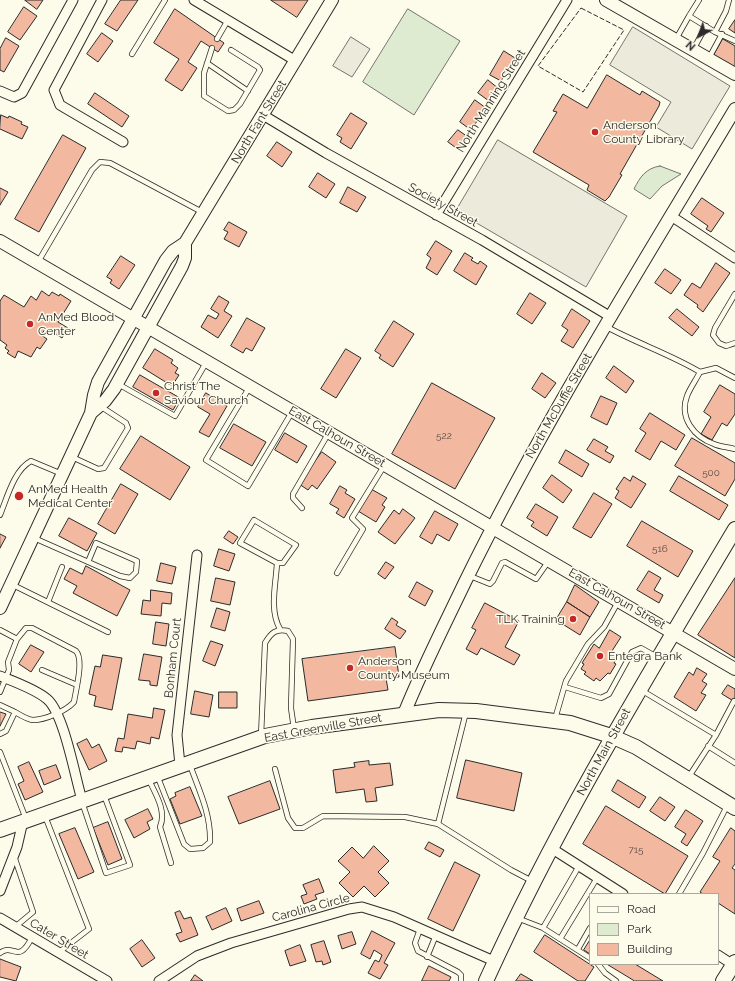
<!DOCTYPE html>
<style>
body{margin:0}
#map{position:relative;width:735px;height:981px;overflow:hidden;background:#fdfbea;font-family:Raleway,sans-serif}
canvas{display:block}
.legend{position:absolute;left:589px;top:893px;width:130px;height:72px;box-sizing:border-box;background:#fdfbea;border:1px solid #a9a89e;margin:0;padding:5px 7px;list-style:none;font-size:12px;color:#2b2b2b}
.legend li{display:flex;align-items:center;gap:8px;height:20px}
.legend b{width:20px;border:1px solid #a9a89e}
.north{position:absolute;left:679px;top:16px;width:40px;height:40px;-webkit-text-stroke:3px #fdfbea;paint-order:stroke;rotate:221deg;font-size:11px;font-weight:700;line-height:16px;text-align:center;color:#2b2b2b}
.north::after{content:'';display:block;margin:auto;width:14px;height:18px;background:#2b2b2b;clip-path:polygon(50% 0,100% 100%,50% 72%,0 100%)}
</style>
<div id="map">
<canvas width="735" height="981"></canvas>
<ul class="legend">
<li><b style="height:5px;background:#fdfbea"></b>Road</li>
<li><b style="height:11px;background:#deebd1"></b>Park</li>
<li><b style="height:11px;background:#f2b8a0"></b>Building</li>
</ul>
<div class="north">N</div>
</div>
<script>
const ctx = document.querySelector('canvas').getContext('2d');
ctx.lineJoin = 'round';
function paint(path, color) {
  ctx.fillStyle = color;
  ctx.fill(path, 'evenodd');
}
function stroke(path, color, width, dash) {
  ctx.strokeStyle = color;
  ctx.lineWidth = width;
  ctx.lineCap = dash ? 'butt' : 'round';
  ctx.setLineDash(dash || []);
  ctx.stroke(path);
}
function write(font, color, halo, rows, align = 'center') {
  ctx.font = font + ' Raleway,sans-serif';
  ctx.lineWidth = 3;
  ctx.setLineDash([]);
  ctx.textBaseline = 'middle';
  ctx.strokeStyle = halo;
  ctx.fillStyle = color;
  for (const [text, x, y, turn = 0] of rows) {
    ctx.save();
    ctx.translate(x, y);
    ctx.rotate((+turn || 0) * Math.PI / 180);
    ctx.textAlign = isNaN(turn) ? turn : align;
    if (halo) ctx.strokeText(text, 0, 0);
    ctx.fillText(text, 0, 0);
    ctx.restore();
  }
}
const green = new Path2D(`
 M408 9 460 41 414 115 363 82Z
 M660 166 681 174 662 186 650 199 634 189C640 177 646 168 660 166Z`);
const parking = new Path2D(`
 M633 27 730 86 692 149 656 127 671 102 610 65Z
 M351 37 370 49 352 77 333 66Z
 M498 140 627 216 586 287 456 211Z`);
const building = new Path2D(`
 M25 0H43L37 9Z
 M121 0H138L117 31 105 24Z
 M271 0H308L297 17Z
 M24 7 37 16 20 40 8 32Z
 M175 9 224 43 218 52 201 41 188 62 197 68 182 91 165 80 179 59 154 43Z
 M735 20V33L729 29Z
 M102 33 113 41 98 62 87 54Z
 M6 38 19 46 4 72 0 70V49Z
 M723 39 735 46V67L714 55Z
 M504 51 515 58 501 81 490 75Z
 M607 75 640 95 642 91 660 102 659 106 620 174 622 175 609 197 605 201 587 190 589 185 533 152 557 112 553 111 563 94 587 108Z
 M488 80 499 89 489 101 478 93Z
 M95 93 129 116 122 127 88 104Z
 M475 100 486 108 471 130 460 122Z
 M351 113 367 123 351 149 340 142 342 138 337 135Z
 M1 115 8 118 9 116 22 122 21 124 28 127 22 139 0 129Z
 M458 130 468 137 459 150 448 142Z
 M63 135 86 148 39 232 15 219Z
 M277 142 292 152 282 167 267 156Z
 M318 173 335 184 326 198 309 187Z
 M348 187 366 197 357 212 340 203Z
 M0 188 8 192 0 205Z
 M702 198 724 213 711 232 706 229 708 226 691 214Z
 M229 222 247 232 239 247 224 239 228 232 224 230Z
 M436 241 452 251 437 275 426 268 431 258 427 255Z
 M465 253 473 258 471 260 478 264 480 261 487 266 476 285 454 271Z
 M121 256 135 265 119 289 110 283 112 280 107 277Z
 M716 263 730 273 703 312 697 307 698 305 684 295 692 283 700 288Z
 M665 269 681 280 671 294 655 283Z
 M42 291 49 296 52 292 59 296 60 294 71 301 58 322 68 328 62 338 46 328 41 335 47 339 40 349 37 347 31 357 18 351 15 358 7 353 9 351 5 348 7 345 0 340V301L4 295 24 307 31 296 36 300Z
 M530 293 546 303 532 324 517 314Z
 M219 296 229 302 224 311 232 316 218 338 201 327 208 315 216 319 219 314 211 309Z
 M572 309 590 321 573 348 561 341 568 330 562 326Z
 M677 309 699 327 692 336 669 318Z
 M247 318 265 328 252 351 246 348 243 353 231 346Z
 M394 321 414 334 393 367 379 358 381 355 375 351Z
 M155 349 173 360 171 363 178 368 175 373 179 375 172 386 143 368Z
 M346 349 361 358 336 398 321 389Z
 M614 366 634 381 626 393 606 378Z
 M542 373 556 383 545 398 532 389Z
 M140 375 180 398 173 410 133 387Z
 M432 383 495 418 455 489 392 454Z
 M720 385 735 394V414L727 426 722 423 712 440 701 434 711 417 704 412Z
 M206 393 227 406 209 437 199 432 210 414 198 407Z
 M601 396 617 403 607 425 591 417Z
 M650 413 685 435 676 450 661 441 650 460 635 451 646 433 640 429Z
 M234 424 266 442 252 466 220 448Z
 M285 433 307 446 297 463 275 450Z
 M141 436 190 467 170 500 120 469Z
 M692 438 735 463V479L725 496 675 466Z
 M594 439 608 447 605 451 614 456 610 463 587 450Z
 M566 450 589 464 582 477 559 463Z
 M322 452 336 462 317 489 312 485 308 490 299 484Z
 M552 475 572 490 563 503 543 488Z
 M633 476 646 484 631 508 615 498 619 491 616 489 624 477 630 481Z
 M679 476 728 505 719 520 670 491Z
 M121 484 138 494 115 534 98 524Z
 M340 486 347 490 345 493 355 499 344 518 336 513 339 509 330 504Z
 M371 489 387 498 382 505 385 507 376 522 358 511Z
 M594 493 612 504 591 538 573 528Z
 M536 504 558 517 547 536 531 526 534 522 527 518Z
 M403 509 415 518 395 544 378 532 394 510 399 514Z
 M435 511 458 524 449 541 437 534 432 544 420 537Z
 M69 518 97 533 87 551 59 536Z
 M642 521 693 551 678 577 627 546Z
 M229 531 238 537 233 544 224 538Z
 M0 534 6 537 0 548Z
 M219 549 235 554 229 571 214 566Z
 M386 562 394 567 385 579 378 574Z
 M161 563 176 567 172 584 157 581Z
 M86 566 130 590 117 616 73 593 77 586 64 579 70 568 82 574Z
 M649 571 661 578 654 590 663 595 659 603 637 590Z
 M216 578 235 582 230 605 211 601Z
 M735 578V658L698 635Z
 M417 582 433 591 425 606 409 597Z
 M575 585 599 602 590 617 567 602Z
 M151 590 172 593 171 604 162 603 161 616 141 614 143 600 150 601Z
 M567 602 590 617 580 635 556 620Z
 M485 603 519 621 505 647 520 655 514 665 481 648 477 655 466 649 476 630 472 628Z
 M217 608 230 612 225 631 211 627Z
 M392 618 398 622 396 625 406 631 400 639 385 629Z
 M156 622 169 624 166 646 153 644Z
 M610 630 621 637 610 654 617 658 614 663 616 664 610 674 608 673 600 681 596 678 594 681 584 674 586 672 581 669 584 664 582 663 594 644 599 648Z
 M211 641 223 645 215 666 203 661Z
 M31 645 44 652 31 672 19 664Z
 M395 647 399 677 386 678 388 690 308 701 302 659Z
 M144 654 162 657 157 686 150 685V681L139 680Z
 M103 655 122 658 112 710 94 706 96 696 89 694 95 666 100 667Z
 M697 668 707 674 702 681 707 684 701 693 706 695 696 711 674 697 689 672 693 675Z
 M728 685 735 689V702L722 694Z
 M195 691 213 695 209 717 191 714Z
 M219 692H237V708H219Z
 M154 708 165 710 159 739 151 737 150 744 137 741 135 749 123 747 122 752 115 751 118 738 124 739 128 714 152 718Z
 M0 712 6 714 0 726Z
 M87 739 92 748 99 744 107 761 89 770 77 744Z
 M466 760 522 773 514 811 457 798Z
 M369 761V765L390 763 393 785 375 788 377 801 366 802 364 789 336 793 333 770 355 767 354 763Z
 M29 762 43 792 25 800 18 784 24 781 18 767Z
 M56 765 61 778 44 785 39 771Z
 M618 780 646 797 639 808 612 791Z
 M270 781 280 809 239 824 228 797Z
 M190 787 202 816 180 824 170 799 176 796 175 793Z
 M660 797 675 807 665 821 650 811Z
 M606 806 688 856 665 894 583 844Z
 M148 809 153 819 147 822 150 829 134 838 125 820Z
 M686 810 703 821 687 846 681 842 686 834 675 827Z
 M108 822 122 859 108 865 93 828Z
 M75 828 94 872 78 879 59 834Z
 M731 828 735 831V864L732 868 735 870V914L718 903V894H703L700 892 720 861 713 857Z
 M429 842 444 850 440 857 425 849Z
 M374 846 389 861 378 872 389 883 375 897 364 886 353 897 339 883 350 872 338 861 352 847 363 858Z
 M455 862 480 875 453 931 428 919Z
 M319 879 324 892 315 895 317 899 304 904 301 896 307 894 303 885Z
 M259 901 264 913 241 921 237 909Z
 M226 908 232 921 212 930 206 917Z
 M180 911 184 919 191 917 198 935 180 942 176 934 182 932 175 913Z
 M372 931 395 943 384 963 388 965 380 979 368 973 375 960 379 962 382 955 374 950 370 959 361 954Z
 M352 932 356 944 342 949 338 936Z
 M545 935 594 967 585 981H578L534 952Z
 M142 940 155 958 142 967 130 949Z
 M590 940V954L584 950Z
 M324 941 331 962 323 965 322 961 316 962 311 945Z
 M300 945 306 961 290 966 285 951Z
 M0 959 21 967 16 981 0 977Z
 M607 964H635L663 981H635Z
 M429 966 451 977 449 981H422Z
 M521 974 533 981H516Z
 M195 975 203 981H191Z`);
const lane = new Path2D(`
 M689 16 699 0
 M715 32 726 11 729 0
 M217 39 228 20
 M676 39 689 16 715 32 735 41
 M212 48 204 73V96L228 111 234 110 240 104 260 70 258 67 231 50
 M693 50 706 26
 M132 54 165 0
 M709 58 722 34
 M207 63 248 91
 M38 262 92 170 100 162 110 163 202 212
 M735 294 715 328 713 335 719 343 726 346 735 343
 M605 326C636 343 670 354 700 372L716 368 735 378
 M700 372C696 380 690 388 687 396 679 418 694 437 714 444 720 447 728 447 735 449
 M118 384 175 416 207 361
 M249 388 206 460 248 486 292 412
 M72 457 98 469 104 468 128 428 126 423 100 406
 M302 508 293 498V494L328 434
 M0 515C7 498 14 470 31 461L62 474
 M34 538 120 576 130 578 136 572 137 561 96 543 88 562
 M277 563H283L296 545 254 520 240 543 277 563C276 584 269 610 280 629
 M337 573 363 529 352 518 384 466
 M470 576 490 584 493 581 502 563 505 562 536 579 548 562
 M11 584 108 632
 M48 602 62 567
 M0 630 17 639 26 628H32L76 651C84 660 76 689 74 702 66 711 45 720 33 720 28 720 20 715 15 712L6 731 0 734
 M42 670 77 685
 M565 687 601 698 609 694 632 652 641 648 657 657
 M641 690 716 735 688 778
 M0 692 9 670 8 662 17 639
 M0 705 15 712
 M555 719 566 681 588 644 604 627 618 602
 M716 735 734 701
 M261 736 265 643C271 633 276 628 288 631L293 639 291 708 294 729
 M708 746 735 763
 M0 752 26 819
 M275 769 288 818 295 828H303L323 816 405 817 438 824 511 870 532 881
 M157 775 184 844 190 849 203 848 210 842C211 814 199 790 190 765
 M148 778C155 793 167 811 160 827L171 863
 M82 802 106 873 130 865 104 795
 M45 816 89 929 58 953
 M438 824 466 712
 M14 856 33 912 15 927
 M679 894 703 853 727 806
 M517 918 543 928 590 958
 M543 928 579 866
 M420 929 415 943 418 951 458 972 461 975V981
 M560 939 597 878
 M578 949 590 928
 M0 953C13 942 18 966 32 937
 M427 957 436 935
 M598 964 605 973 616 981`);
const street = new Path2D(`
 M102 0 54 90 60 105 123 142
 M194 0 296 61
 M0 91 14 97 22 93 73 0
 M263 115 326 153 482 240 611 317
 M436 215 567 0
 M671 216 735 258
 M0 676C15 682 35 689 47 699 64 713 75 777 82 800
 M180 765 177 735 197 555
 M551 848 623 894
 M0 891 17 847 23 821
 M0 918 107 981
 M718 955 735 966
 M159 981 197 956 231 943 349 909 362 907 394 917 494 961`);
const secondary = new Path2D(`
 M606 0 735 74
 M0 241 735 669
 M91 413 105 401 114 389 182 266 185 258V243
 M0 608 91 413 94 395 98 382 166 260 173 251 185 243 332 0
 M404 714C422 669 444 626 465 582 545 419 642 265 735 109`);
const primary = new Path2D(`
 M0 830 265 736 312 727 439 710 476 711 570 723 611 736 636 747 735 808
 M486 981C557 824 647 677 735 529
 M723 981 735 962`);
const fence = new Path2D(`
 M581 8 624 30 583 92 538 66Z`);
const markers = [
 [595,132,4,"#c62828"],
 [30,324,4,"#c62828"],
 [156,393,4,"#c62828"],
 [19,496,5,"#c62828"],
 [573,619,4,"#c62828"],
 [600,656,4,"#c62828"],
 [350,668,4,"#c62828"]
];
const numberNames = [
 ["522",444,436],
 ["500",711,473],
 ["516",660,549],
 ["715",636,850]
];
const streetNames = [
 ["North Manning Street",491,101,-58],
 ["North Fant Street",259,122,-59],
 ["Society Street",443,205,29],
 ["North McDuffie Street",559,406,-60],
 ["East Calhoun Street",337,437,30],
 ["East Calhoun Street",617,599,30],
 ["Bonham Court",173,658,-84],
 ["East Greenville Street",323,728,-10],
 ["North Main Street",604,752,-61],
 ["Carolina Circle",311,908,-15],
 ["Cater Street",59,939,31]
];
const poiNames = [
 ["Anderson",603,125],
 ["County Library",603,139],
 ["AnMed Blood",38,317],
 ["Center",38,331],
 ["Christ The",164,386],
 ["Saviour Church",164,400],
 ["AnMed Health",28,489],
 ["Medical Center",28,503],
 ["TLK Training",565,619,"right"],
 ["Entegra Bank",608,656],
 ["Anderson",358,661],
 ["County Museum",358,675]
];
paint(green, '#deebd1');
stroke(green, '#74746e', 1);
paint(parking, '#eceadb');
stroke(parking, '#74746e', 1);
paint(building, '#f2b8a0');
stroke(building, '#2b2b2b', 1);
stroke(lane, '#2b2b2b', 6);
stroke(street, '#2b2b2b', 11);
stroke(secondary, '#2b2b2b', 14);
stroke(primary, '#2b2b2b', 16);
stroke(lane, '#fdfbea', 4.5);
stroke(street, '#fdfbea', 9);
stroke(secondary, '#fdfbea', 12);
stroke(primary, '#fdfbea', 14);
stroke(fence, '#2b2b2b', 1, [5, 2]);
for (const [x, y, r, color] of markers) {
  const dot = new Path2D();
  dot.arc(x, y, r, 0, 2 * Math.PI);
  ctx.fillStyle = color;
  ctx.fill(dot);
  stroke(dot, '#fdfbea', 1.5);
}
write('10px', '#5d4e48', null, numberNames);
write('12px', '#2b2b2b', '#fdfbea', streetNames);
write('12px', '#2b2b2b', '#fdfbea', poiNames, 'left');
</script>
